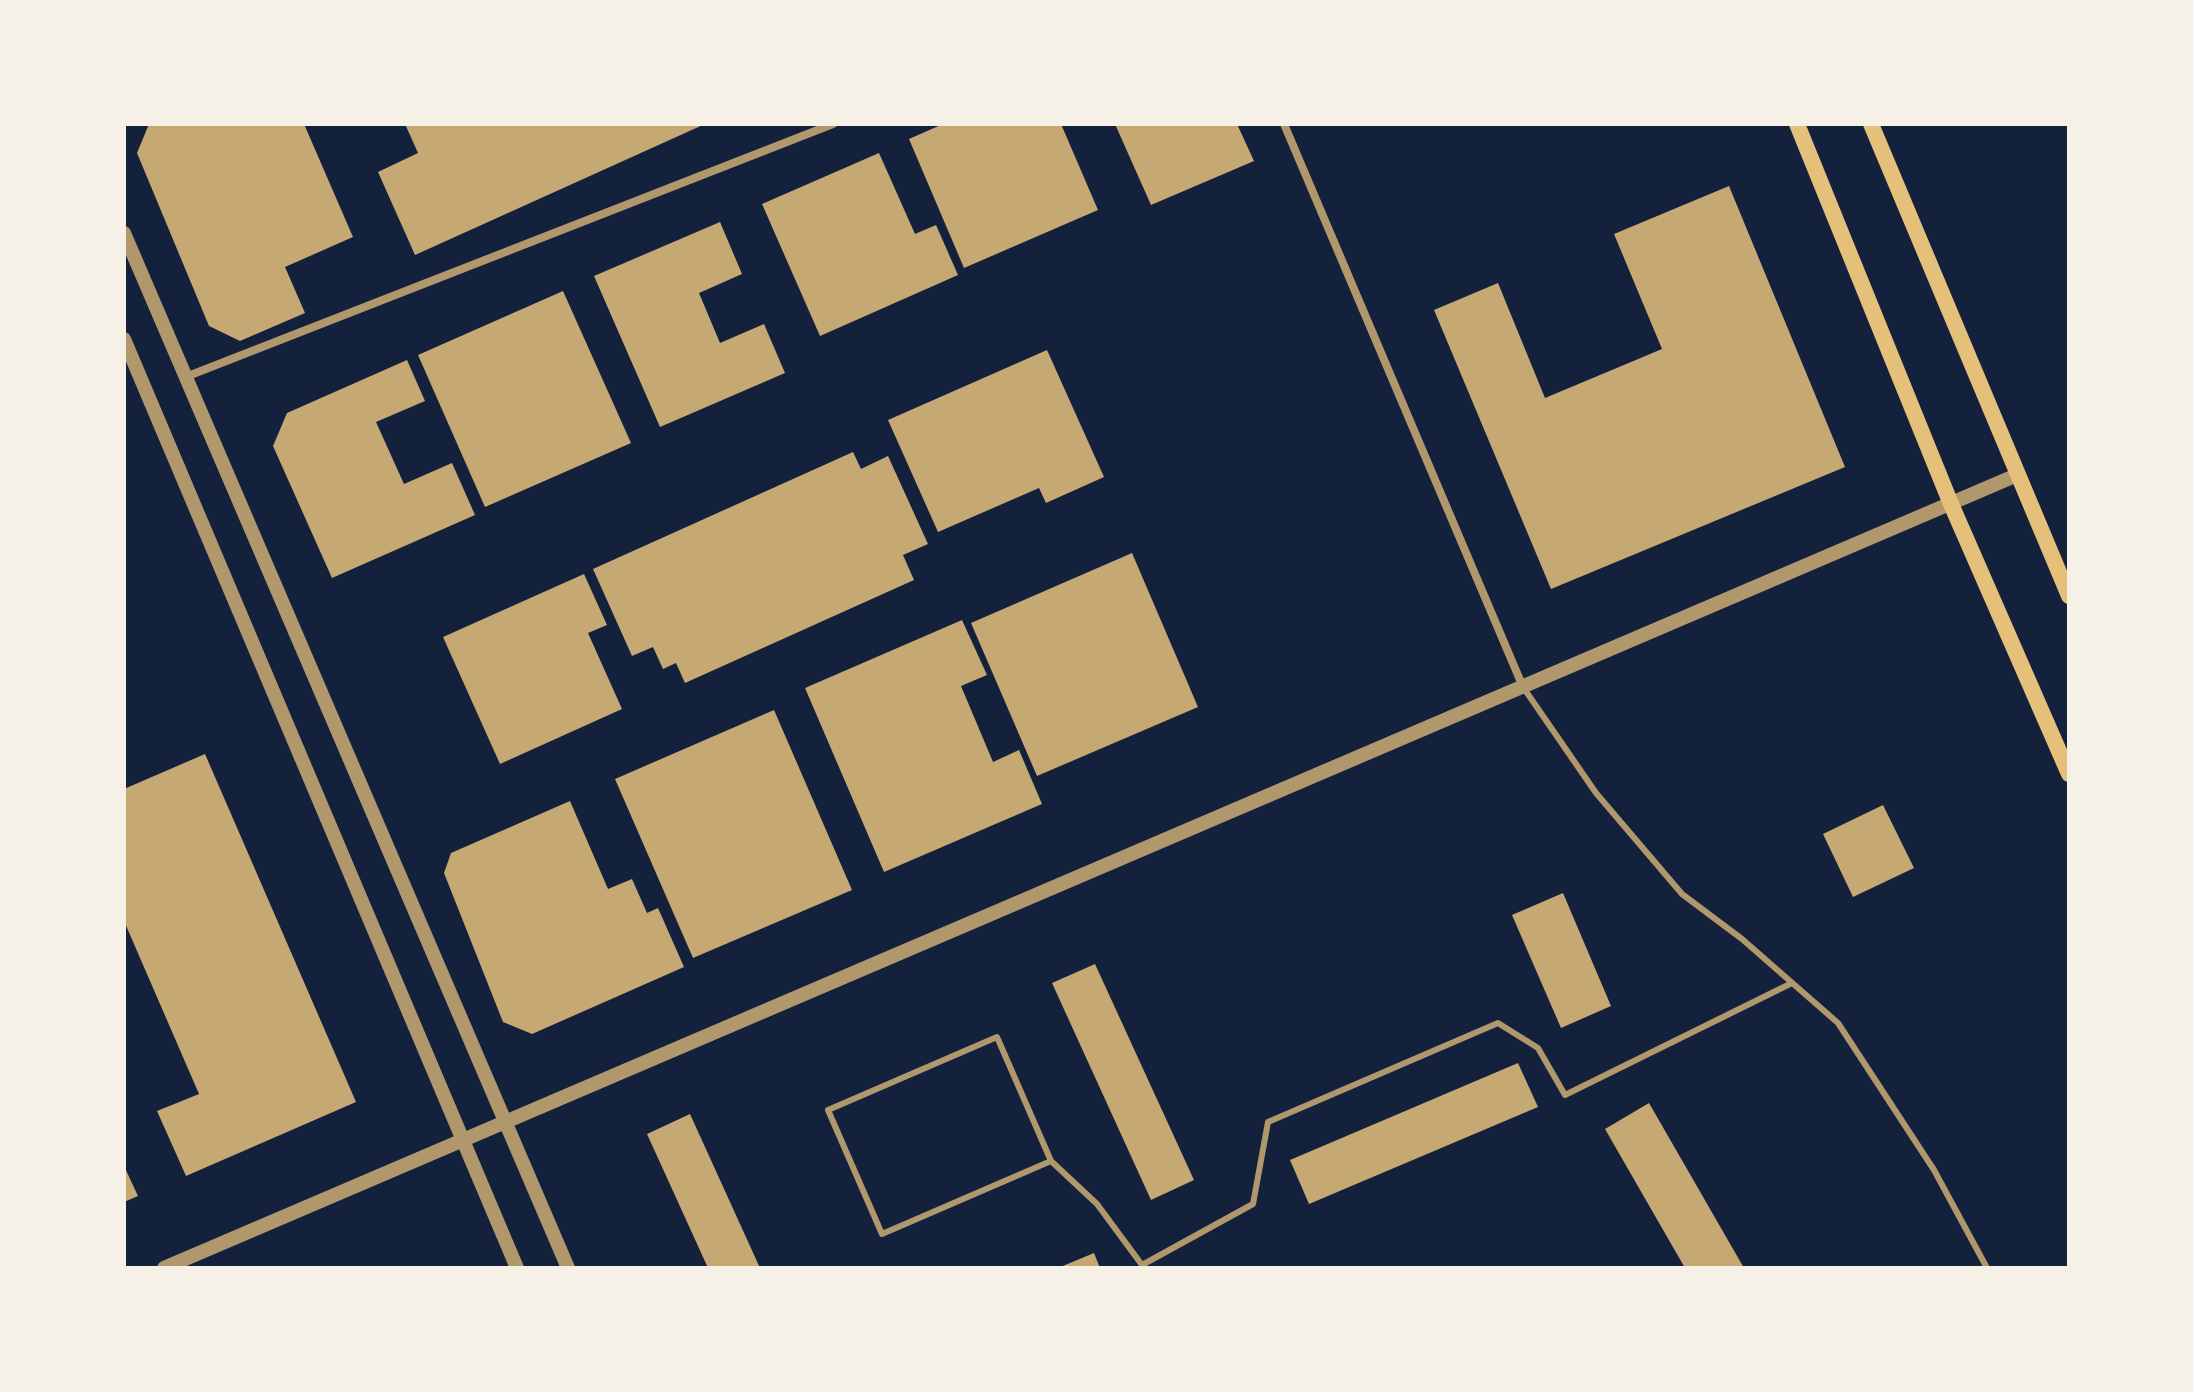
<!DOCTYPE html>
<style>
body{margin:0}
#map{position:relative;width:2193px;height:1392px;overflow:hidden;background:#14213d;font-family:"Libre Baskerville",serif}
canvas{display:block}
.frame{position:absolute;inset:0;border:126px solid #f6f1e7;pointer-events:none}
</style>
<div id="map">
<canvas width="2193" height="1392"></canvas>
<div class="frame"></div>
</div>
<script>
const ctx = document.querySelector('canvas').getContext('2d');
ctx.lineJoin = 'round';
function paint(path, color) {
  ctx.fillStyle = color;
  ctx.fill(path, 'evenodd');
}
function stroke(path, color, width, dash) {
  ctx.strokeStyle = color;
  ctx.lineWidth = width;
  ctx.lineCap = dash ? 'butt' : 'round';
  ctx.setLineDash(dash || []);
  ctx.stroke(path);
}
const building = new Path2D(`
 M149 124H304L353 237 285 267 305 313 240 341 209 326 137 153Z
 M405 124H705L415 255 378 172 418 153Z
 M943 124H1061L1098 210 964 268 909 139Z
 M1115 124H1237L1254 161 1151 205Z
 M879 153 915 234 936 225 958 275 820 336 762 204Z
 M1729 186 1845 467 1551 589 1434 310 1498 283 1545 398 1662 349 1614 234Z
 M720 222 742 274 699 293 720 343 764 324 785 373 660 427 594 276Z
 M563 291 631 443 485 507 418 355Z
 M1047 350 1104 477 1046 503 1039 488 938 532 888 420Z
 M407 360 425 401 376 422 404 484 452 463 475 515 332 578 273 446 287 413Z
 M853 452 861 469 888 456 928 544 903 555 914 580 685 683 676 663 663 669 653 647 632 656 593 569Z
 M1132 553 1198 707 1037 776 971 623Z
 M584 574 607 625 588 633 622 709 500 764 443 637Z
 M962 620 987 675 961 686 993 762 1019 750 1042 804 884 872 805 688Z
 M774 710 852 890 693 958 615 779Z
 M205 754 356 1102 186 1176 157 1111 199 1094 124 921V789Z
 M570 801 608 889 632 879 647 913 658 908 684 967 532 1034 503 1022 444 873 451 853Z
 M1883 805 1914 868 1853 897 1823 834Z
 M1563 893 1611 1006 1561 1028 1512 915Z
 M1095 964 1194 1180 1151 1200 1052 983Z
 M1518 1063 1538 1107 1309 1204 1290 1160Z
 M1649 1103 1744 1268H1685L1605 1129Z
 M690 1114 760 1268H708L647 1134Z
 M124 1166 138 1196 124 1202Z
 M1094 1253 1100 1268H1058Z`);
const service = new Path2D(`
 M1523 687 1596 793 1682 894 1742 939 1838 1023 1934 1170 1987 1268
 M997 1037 1051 1161 882 1234 828 1110Z
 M1051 1161 1097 1204 1142 1265
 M1143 1268 1142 1265 1253 1204 1268 1122 1498 1023 1538 1048 1565 1095 1792 983`);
const minor = new Path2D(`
 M1284 124 1523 687
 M188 376 833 124`);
const tertiary = new Path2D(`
 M124 233 568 1268
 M124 339 517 1268
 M164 1268 2017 475`);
const secondary = new Path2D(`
 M1797 124 1951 504 2069 774
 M1871 124 2069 596`);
paint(building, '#c6a872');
stroke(service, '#b1986c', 6);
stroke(minor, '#b1986c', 8);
stroke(tertiary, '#b1986c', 14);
stroke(secondary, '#e5c07b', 16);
</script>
